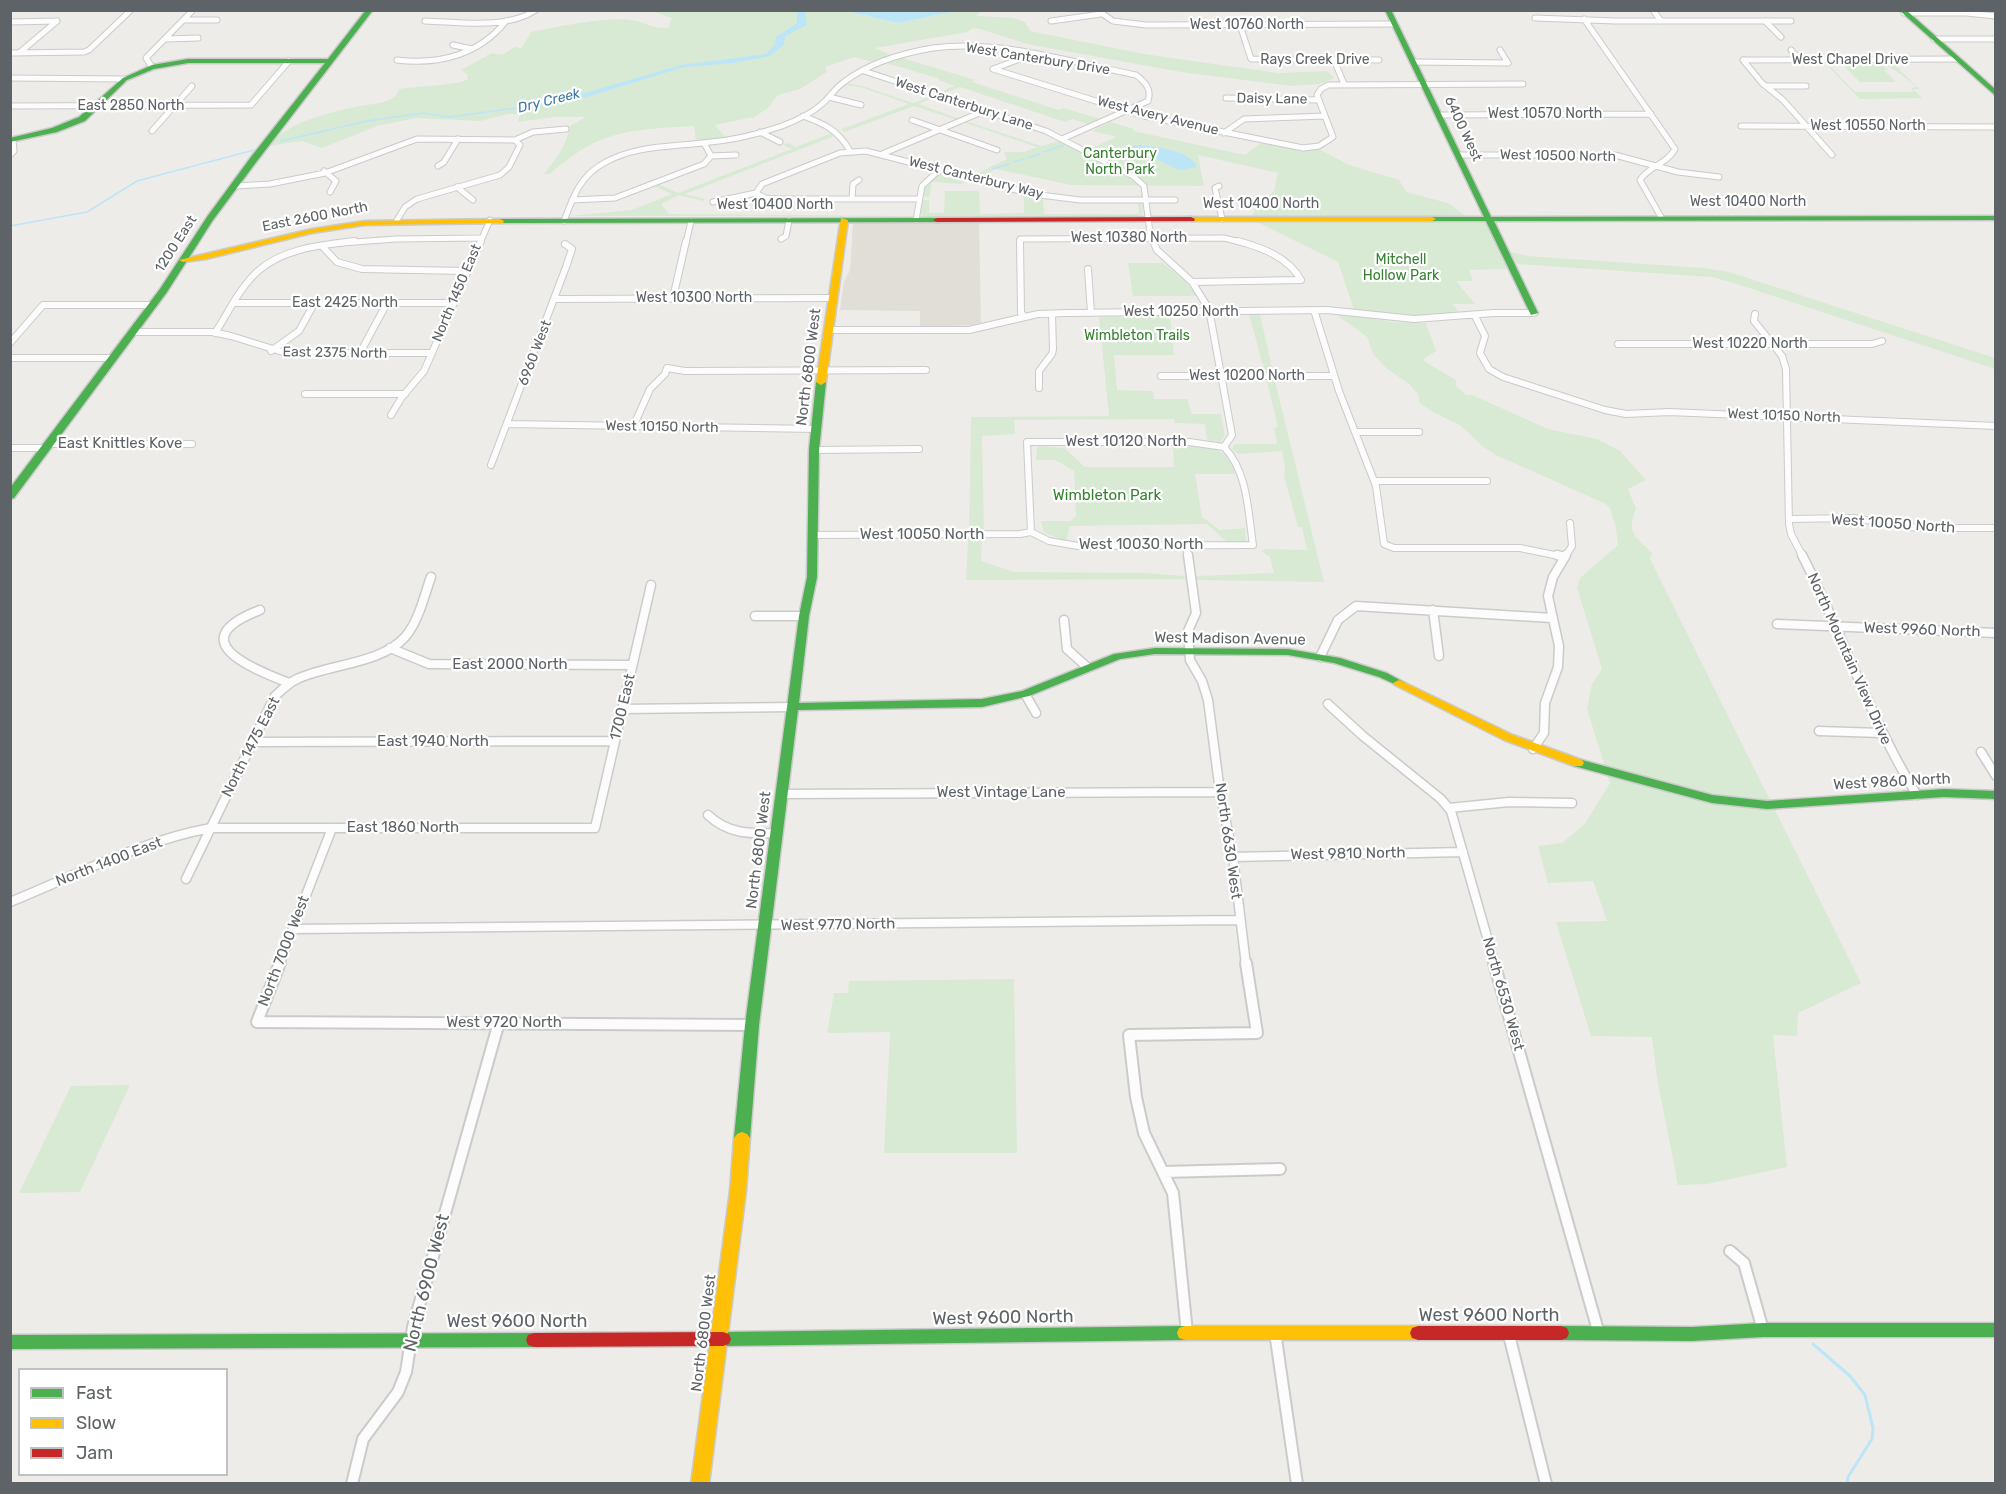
<!DOCTYPE html>
<style>
body{margin:0}
#map{position:relative;width:2006px;height:1494px;overflow:hidden;background:#eeece8;font-family:Rubik,sans-serif}
canvas{display:block}
.frame{position:absolute;inset:0;border:12px solid #5e6367;pointer-events:none}
.legend{position:absolute;left:18px;top:1368px;width:210px;height:108px;box-sizing:border-box;background:#fff;border:2px solid #bfc1c2;margin:0;padding:8px 10px;list-style:none;font-size:18px;color:#5e6367}
.legend li{display:flex;align-items:center;gap:12px;height:30px}
.legend b{width:30px;border:2px solid #bfc1c2}
</style>
<div id="map">
<canvas width="2006" height="1494"></canvas>
<div class="frame"></div>
<ul class="legend">
<li><b style="height:8px;background:#4caf50"></b>Fast</li>
<li><b style="height:8px;background:#ffc107"></b>Slow</li>
<li><b style="height:8px;background:#c62828"></b>Jam</li>
</ul>
</div>
<script>
const ctx = document.querySelector('canvas').getContext('2d');
ctx.lineJoin = 'round';
function paint(path, color) {
  ctx.fillStyle = color;
  ctx.fill(path, 'evenodd');
}
function stroke(path, color, width, dash) {
  ctx.strokeStyle = color;
  ctx.lineWidth = width;
  ctx.lineCap = dash ? 'butt' : 'round';
  ctx.setLineDash(dash || []);
  ctx.stroke(path);
}
function write(font, color, halo, rows, align = 'center') {
  ctx.font = font + ' Rubik,sans-serif';
  ctx.lineWidth = 4.5;
  ctx.setLineDash([]);
  ctx.textBaseline = 'middle';
  ctx.strokeStyle = halo;
  ctx.fillStyle = color;
  for (const [text, x, y, turn = 0] of rows) {
    ctx.save();
    ctx.translate(x, y);
    ctx.rotate((+turn || 0) * Math.PI / 180);
    ctx.textAlign = isNaN(turn) ? turn : align;
    if (halo) ctx.strokeText(text, 0, 0);
    ctx.fillText(text, 0, 0);
    ctx.restore();
  }
}
const education = new Path2D(`
 M853 222H979L981 325 920 327V311L840 310 844 282 850 270Z`);
const green = new Path2D(`
 M652 11H846L898 23 956 11H982L976 16 1013 18 1025 22 1030 31 1144 54 1278 73 1327 71 1334 78 1320 84 1292 86 1181 72 1027 44 977 28 971 29 968 32 875 48 895 57 877 63 854 57 825 67 827 72 800 89 778 95 767 109 754 117 715 125 726 138 696 141 694 126C631 130 600 129 550 174H544C557 158 566 146 570 126L586 117H554L517 122 521 114H509L480 121 416 118 377 126 322 148 302 141 268 146C289 121 328 113 359 106 370 104 381 104 391 99 396 97 397 94 399 89 422 85 445 87 467 80L468 75 461 70 492 53 502 55 515 47 522 48 531 32C560 27 608 15 637 21 650 25 652 28 668 28L672 18Z
 M902 58 975 80 972 82 1059 110 1063 108 1103 120 1091 125 1072 119 1065 122 960 87 940 95 937 93 955 86 938 80 940 79 886 63Z
 M1874 61 1888 69 1884 70 1896 82H1860L1843 65 1835 62Z
 M1879 61H1891L1919 89H1913L1922 98 1860 99 1824 62H1831L1833 64 1829 65 1855 92H1914L1911 88 1916 87C1904 76 1894 69 1879 61Z
 M845 83 862 86 913 103 933 96 935 97 918 104 960 119 957 120 914 106 844 132 842 129 909 104 860 87 844 85Z
 M966 121 1041 146 1059 141 1088 150 1116 137 1142 143 1092 131 1110 122 1134 129 1133 131 1245 155 1261 143 1298 150 1317 148 1349 165 1399 180 1406 192 1448 203 1467 217H1252L1255 209 1274 191 1278 173 1198 155 1204 186 1071 185 996 169 979 178 972 176 1007 159 1004 152H1024L1037 147 963 122Z
 M835 132 837 135 685 194 705 199 703 201 679 195 661 204 669 214 911 216H570L632 210 672 194 654 186 658 184 678 193 792 149 783 145 787 143 796 147Z
 M938 173H944L967 180 962 184 932 182 929 197 922 196V189Z
 M945 191H979L980 214 1024 213V198L1020 195 1023 194 1043 198 1044 214H1136L1139 212 1138 202 1142 203 1143 214 1138 216 927 217 921 215 922 200H929V213H944Z
 M1480 219 1486 221 1507 269 1469 270 1473 281H1456L1475 304H1453L1461 315 1404 317 1354 310 1338 262 1257 222Z
 M1510 252 1528 256 1704 268 1729 272 1995 358V369L1737 284 1712 277 1517 264Z
 M1128 263H1163L1184 280 1197 296H1133Z
 M1333 312 1392 322 1426 323 1436 351 1422 360 1456 380V386L1466 395H1472L1548 429 1597 439 1620 451 1646 480 1628 489 1636 509C1625 533 1637 537 1652 553L1650 559 1861 983 1798 1013 1797 1036 1773 1035 1787 1167 1707 1184 1678 1185 1657 1078 1652 1037 1591 1036 1556 922 1607 921 1593 881 1548 883 1538 846 1562 843 1584 825 1610 783 1587 709 1592 684 1602 669 1577 588 1580 578 1618 545 1616 528 1610 508 1604 503 1496 455 1482 446 1461 426 1431 411 1420 403 1418 394 1409 384 1386 368 1373 354 1367 337Z
 M1249 314H1260L1273 373H1265Z
 M1170 316 1174 355H1114L1117 390 1153 391 1154 399H1187L1192 414H1221L1225 436 1221 442 1207 440 1205 424 1175 423 1174 419 1014 420 1015 434 982 436 984 531H969L971 417 1109 416 1099 317Z
 M1266 377H1274L1324 582 1196 580V576L1274 573 1270 557 1261 551 1266 549 1307 550 1302 527H1298L1284 476 1285 467 1282 451 1238 454 1232 449 1235 444H1277L1274 428 1278 427Z
 M1041 446 1064 448 1085 467H1174L1173 446C1198 446 1230 443 1235 474H1195L1202 517 1220 530 1245 528 1246 543H1228L1207 524 1070 526 1066 542 1044 532 1041 521H1070L1076 516 1074 471 1055 460H1036L1037 447Z
 M968 538 982 539 981 561 1014 572 1146 573 1184 576 1185 579 966 580Z
 M1014 979 1017 1153H884L890 1032 827 1033 834 993H848L849 981Z
 M130 1085 80 1192 19 1193 71 1086Z`);
const water = new Path2D(`
 M797 11H805L807 25 785 36 784 45 770 56 734 63 684 67 587 97 551 103 681 65 766 54 775 44 776 37 797 23Z
 M846 11H956L898 23Z
 M1139 145C1155 147 1191 150 1197 167L1179 170 1161 161 1130 151 1131 147Z`);
const streamFar1 = new Path2D(`
 M281 141 367 121 423 113 450 117 553 103
 M1043 152 1064 145
 M1028 158 1040 154
 M1013 162 1024 159
 M993 169 1009 164
 M10 226 87 212 137 181 254 150`);
const stream = new Path2D(`
 M1813 1344 1850 1376 1865 1395 1873 1428 1872 1439 1848 1477 1847 1484`);
const streetFar3 = new Path2D(`
 M1097 10 1113 21 1146 25 1395 24
 M1653 10 1661 21
 M1904 13H1966L1996 16
 M1535 18 1615 21H1791
 M1584 19 1675 149C1667 164 1649 166 1640 180L1661 217
 M184 20H217
 M425 21C460 22 505 30 536 10
 M1051 21 1101 14
 M1765 21 1781 37
 M10 22 57 21
 M1240 25 1251 59 1379 60
 M165 39 198 38
 M1934 39H1996
 M453 45 472 49
 M1500 50 1508 63
 M1791 50 1801 60
 M10 53 84 52 89 50 131 10
 M19 53 57 21
 M397 60C439 65 479 55 506 21
 M1334 60 1344 84
 M1743 60 1957 59
 M1743 60 1762 83 1783 100 1832 155
 M1414 62 1508 63
 M152 67 146 58 193 10
 M993 69 1144 116 1303 148 1319 146 1333 137 1317 95 1321 89 1328 85 1523 84
 M993 69 1028 56
 M864 71 1046 131 1133 176 1144 186 1150 233 1154 243
 M10 78 125 79
 M1767 86H1806
 M829 97 861 105
 M1226 98 1318 100
 M10 106 251 105 289 61
 M1440 115 1651 114
 M803 116C825 124 838 130 850 151
 M912 120 997 150
 M1741 126 1996 127
 M152 131 192 86
 M760 132 780 142
 M1224 133 1244 119 1325 116
 M882 154 984 111
 M10 155 14 151 13 140
 M1458 155H1615L1678 172 1719 177
 M711 156 736 155
 M438 166 444 162 458 139
 M324 171 336 181 330 192
 M236 186 270 184 325 173 417 139 515 140 533 132 566 129
 M1219 186 1215 188 1222 219
 M457 187 473 200
 M756 193 762 184 840 153 866 151 1032 194 1080 200H1175
 M756 193 765 198 778 199H918
 M852 199 853 184 859 180
 M572 200 615 198 704 164 711 156 704 143
 M713 202 756 193
 M397 220 405 207 417 199 500 175 509 167 520 145 515 140
 M916 220 922 186 939 170
 M564 221C573 197 580 176 604 163 634 146 668 147 702 143 729 141 756 135 782 126 795 121 811 114 822 104 830 97 835 88 844 82 869 63 903 53 933 48 1000 39 1071 62 1136 75 1145 82 1152 89 1148 101L1062 139
 M781 239 786 236 789 220
 M341 243 396 239 480 238
 M480 243 490 220
 M686 243 691 221
 M1020 243V239L1224 238 1244 243`);
const streetFar2 = new Path2D(`
 M1020 241 1021 313 1025 317
 M322 246 337 262 362 269 466 271
 M1088 269 1091 313
 M1192 282 1301 280C1288 257 1263 248 1238 241
 M673 298 686 241
 M555 299 832 298
 M236 303H454
 M1314 310 1339 391 1376 486 1384 544 1394 548H1520L1564 557
 M1755 314 1754 321 1782 356 1786 369 1789 524 1791 534 1803 557
 M1475 316 1485 336 1480 353 1489 369 1503 377 1605 410 1626 414 1669 412 1996 426
 M828 330H969L1038 314 1067 313 1327 310 1414 319 1494 313H1534
 M132 332H212L231 336 286 353H432
 M215 333C228 313 240 287 258 271 284 248 322 245 355 241
 M10 343 43 305H153
 M1618 344H1872L1882 341
 M271 351 299 331 314 304
 M360 353 387 303
 M10 358H113
 M1161 376H1334
 M1039 388V371L1052 354 1053 349 1052 314
 M305 394H405
 M391 415 402 397 424 371 481 241
 M508 424 817 429
 M633 427 650 389 665 374 667 368 685 371 926 370
 M1355 432H1419
 M49 444H192
 M10 448H46
 M814 450 919 449
 M491 465 566 267 572 249 565 244
 M1375 481H1487
 M1790 519 1853 518 1917 528H1996
 M1031 532 1049 541 1078 546 1253 545C1248 512 1248 472 1224 447L1232 435 1209 309 1192 282 1157 250 1153 241
 M1031 532 1027 442H1189L1224 447
 M812 535 1020 534 1031 532
 M1186 545 1188 557
 M1565 557 1572 546 1570 523`);
const streetFar1 = new Path2D(`
 M1188 555 1196 613 1188 631 1190 660 1202 681 1208 700 1220 792 1233 857 1246 965
 M1557 555 1565 557
 M1802 555C1843 634 1870 720 1917 795
 M260 610C182 640 248 667 289 683
 M1433 610 1439 656
 M755 616H804
 M1064 620 1067 649 1087 667
 M1777 624 1996 633
 M390 648 429 664 632 665
 M1320 657 1338 620 1356 606 1552 618
 M1025 694 1036 713
 M1328 704 1363 736 1441 799 1451 811 1495 965
 M622 709 793 707
 M1819 731 1881 733
 M252 742 615 741
 M1533 749 1544 733 1545 703 1558 667 1559 646 1548 596 1553 577 1566 555
 M1981 752 1996 776
 M781 794 1220 792
 M1449 808 1509 802 1572 803
 M708 815C728 834 750 834 777 833
 M1233 857 1463 852
 M186 879 275 696C282 690 288 683 297 679 329 664 381 664 405 637 419 621 424 596 431 577
 M10 902C74 876 143 840 211 828H595L651 585
 M293 929 1239 920
 M279 965 332 828`);
const street = new Path2D(`
 M280 963 257 1022 752 1025
 M1494 963 1599 1334
 M1163 1172 1280 1169
 M1730 1251 1744 1263 1763 1330
 M1275 1332 1297 1484
 M1187 1333 1173 1193 1144 1133 1136 1097 1129 1035 1257 1033 1246 963
 M1509 1335 1546 1484
 M352 1484 363 1439 398 1392 406 1372 413 1327 499 1022`);
const fast = new Path2D(`
 M366 10H373L257 161 213 220 167 292 14 498 10 499V488L160 289 207 217 251 157 325 63H188L154 69 127 80 85 121 57 132 10 142V138L52 128 79 117 123 78 152 65 188 59H328Z
 M1385 10H1391L1491 217 1996 216V220L1494 221 1538 313 1531 315 1486 221H1432L1428 219 1432 217H1484Z
 M1899 10H1906L1996 90V96Z
 M937 218H940V222L500 223 496 221 500 219Z
 M821 379 826 382 819 450 817 577 809 616 799 703 982 699 1022 691 1114 654 1155 648 1288 649 1340 658 1387 673 1405 683 1399 686 1379 677 1334 663 1288 655 1155 654 1120 659 1029 696 982 707 798 710 759 1025 750 1138 747 1142 742 1144 737 1142 734 1138 745 1025 799 616 807 577 809 450 816 382Z
 M1578 759 1712 795 1767 801 1944 789 1996 791V799L1944 797 1767 809 1712 803 1574 766 1572 763 1574 760Z
 M1763 1323H1996V1337H1763L1692 1341 1561 1340 1555 1338 1553 1333 1555 1328 1561 1326 1692 1327Z
 M1185 1326 1191 1328 1193 1333 1191 1338 1185 1340 723 1346 717 1344 715 1339 717 1334 723 1332Z
 M534 1333 540 1335 542 1340 540 1345 534 1347 10 1349V1335Z`);
const slow = new Path2D(`
 M1188 217H1432L1436 219 1432 221H1191L1187 219Z
 M841 218 848 220 826 382 821 385 816 382Z
 M500 219 504 221 503 223 365 225 312 233 206 259 183 262 179 260 312 229 365 221Z
 M1399 680 1513 735 1582 760 1584 763 1582 766H1574L1504 740 1395 685 1393 683Z
 M742 1132 747 1134 750 1138 746 1191 709 1484H691L730 1191 734 1138 737 1134Z
 M1185 1326H1418L1424 1328 1426 1333 1424 1338 1418 1340H1185L1179 1338 1177 1333 1179 1328Z`);
const jam = new Path2D(`
 M1191 217 1195 219 1194 221 937 222 933 220 937 218Z
 M1418 1326H1561L1567 1328 1569 1333 1567 1338 1561 1340H1418L1412 1338 1410 1333 1412 1328Z
 M723 1332 729 1334 731 1339 729 1344 723 1346 534 1347 528 1345 526 1340 528 1335 534 1333Z`);
const farStreetnames = [
 ["West 10760 North",1247,25],
 ["West Canterbury Drive",1038,59,9],
 ["Rays Creek Drive",1315,60],
 ["West Chapel Drive",1850,60],
 ["Daisy Lane",1272,99,1],
 ["West Canterbury Lane",964,104,18],
 ["East 2850 North",131,106],
 ["West 10570 North",1545,114],
 ["West Avery Avenue",1158,116,14],
 ["West 10550 North",1868,126],
 ["6400 West",1463,129,65],
 ["West 10500 North",1558,156,1],
 ["West Canterbury Way",976,178,14],
 ["West 10400 North",1748,202],
 ["West 10400 North",1261,204],
 ["West 10400 North",775,205],
 ["East 2600 North",315,217,-11],
 ["West 10380 North",1129,238],
 ["1200 East",176,244,-57],
 ["North 1450 East",457,293,-67],
 ["West 10300 North",694,298],
 ["East 2425 North",345,303],
 ["West 10250 North",1181,312],
 ["West 10220 North",1750,344],
 ["East 2375 North",335,353,1],
 ["6960 West",535,353,-69],
 ["West 10200 North",1247,376],
 ["West 10150 North",1784,416,2],
 ["West 10150 North",662,427,1]
];
const farWaternames = [
 ["Dry Creek",549,101,-14]
];
const farParknames = [
 ["Canterbury",1120,154],
 ["North Park",1120,170],
 ["Mitchell",1401,260],
 ["Hollow Park",1401,276],
 ["Wimbleton Trails",1137,336]
];
const streetNames = [
 ["North 6800 West",809,367,-83],
 ["West 10120 North",1126,442],
 ["East Knittles Kove",120,444],
 ["West 10050 North",1893,524,4],
 ["West 10050 North",922,535],
 ["West 10030 North",1141,545],
 ["West 9960 North",1922,630,2],
 ["West Madison Avenue",1230,639,1],
 ["North Mountain View Drive",1849,659,66],
 ["East 2000 North",510,665],
 ["1700 East",623,707,-77],
 ["East 1940 North",433,742],
 ["North 1475 East",251,747,-63],
 ["West 9860 North",1892,782,-3],
 ["West Vintage Lane",1001,793],
 ["East 1860 North",403,828],
 ["North 6630 West",1228,841,82],
 ["North 6800 West",759,850,-83],
 ["West 9810 North",1348,854,-1],
 ["North 1400 East",109,862,-21],
 ["West 9770 North",838,925,-1],
 ["North 7000 West",284,951,-69],
 ["North 6530 West",1503,994,74],
 ["West 9720 North",504,1023],
 ["North 6800 West",704,1333,-83]
];
const parkNames = [
 ["Wimbleton Park",1107,496]
];
const nearStreetnames = [
 ["North 6900 West",427,1283,-76],
 ["West 9600 North",1489,1316],
 ["West 9600 North",1003,1318,-1],
 ["West 9600 North",517,1322]
];
paint(education, '#e1ded8');
paint(green, '#d8ead3');
paint(water, '#bce5f8');
stroke(streamFar1, '#bce5f8', 1.5);
stroke(stream, '#bce5f8', 3);
stroke(streetFar3, '#cacbca', 7);
stroke(streetFar2, '#cacbca', 8);
stroke(streetFar1, '#cacbca', 11);
stroke(street, '#cacbca', 14);
stroke(fast, '#cacbca', 3);
stroke(slow, '#cacbca', 3);
stroke(jam, '#cacbca', 3);
stroke(streetFar3, '#fcfcfc', 5);
stroke(streetFar2, '#fcfcfc', 6);
stroke(streetFar1, '#fcfcfc', 8);
stroke(street, '#fcfcfc', 10);
paint(fast, '#4caf50');
paint(slow, '#ffc107');
paint(jam, '#c62828');
write('14px', '#5e6367', '#fff', farStreetnames);
write('italic 14px', '#3b78a3', '#fff', farWaternames);
write('14px', '#368231', '#fff', farParknames);
write('15px', '#5e6367', '#fff', streetNames);
write('15px', '#368231', '#fff', parkNames);
write('18px', '#5e6367', '#fff', nearStreetnames);
</script>
